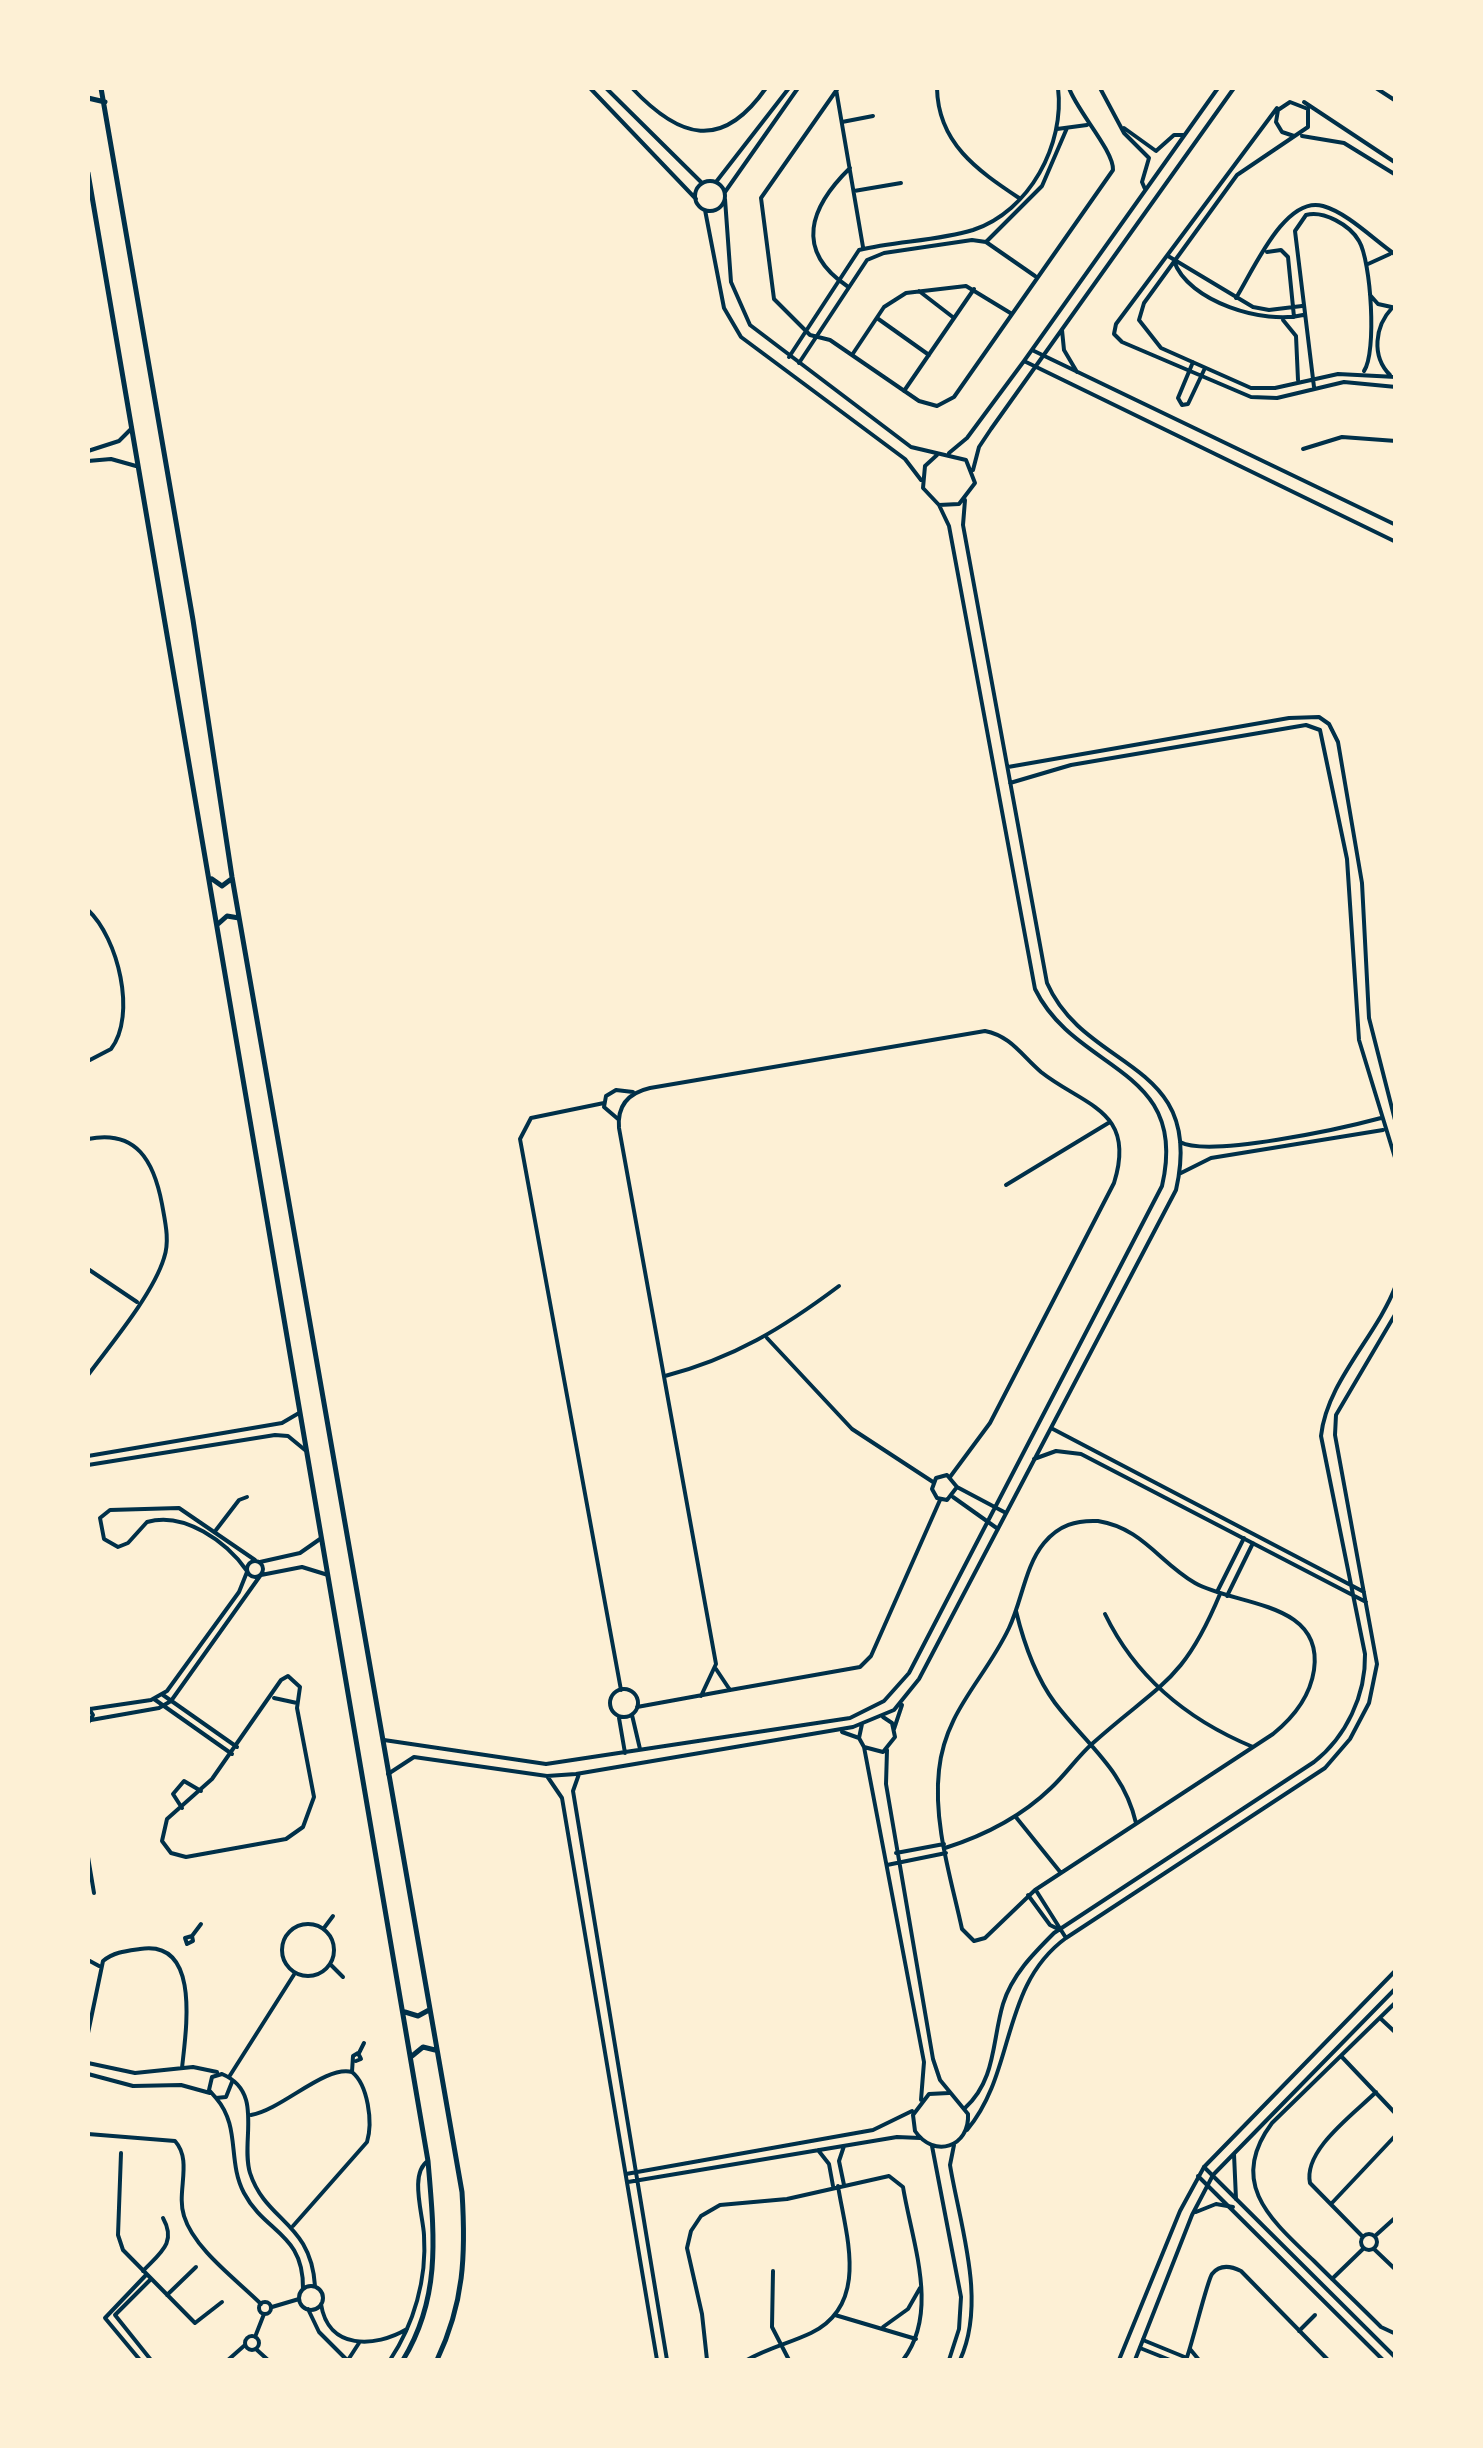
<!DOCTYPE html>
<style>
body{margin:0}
#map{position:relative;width:1483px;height:2448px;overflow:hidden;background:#fdf0d5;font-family:Montserrat,sans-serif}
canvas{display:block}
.frame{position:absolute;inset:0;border:90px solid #fdf0d5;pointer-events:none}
</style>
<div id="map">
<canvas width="1483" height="2448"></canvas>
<div class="frame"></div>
</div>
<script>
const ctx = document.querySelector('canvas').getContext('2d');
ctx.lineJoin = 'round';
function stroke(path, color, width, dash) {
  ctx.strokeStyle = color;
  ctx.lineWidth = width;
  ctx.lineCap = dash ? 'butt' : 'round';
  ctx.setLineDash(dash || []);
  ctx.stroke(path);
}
const minor = new Path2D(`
 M590 88 696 199
 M606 88 702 183
 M632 88C680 139 722 151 766 88
 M838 88 761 198 774 299 810 335 830 340 919 401 937 406 954 397 1113 170C1114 151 1077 111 1069 88
 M937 88C938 143 977 170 1019 198
 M1100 88 1124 133 1149 158 1142 182 1145 189
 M836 89 863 247
 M1304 102 1396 163
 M1277 108 1116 324 1114 334 1122 342 1251 397 1277 398 1344 382 1396 387
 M842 122 873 116
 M1124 128 1156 151 1174 135H1183
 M1057 129 1087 125
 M1294 136 1282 132 1276 122 1278 110 1290 102 1308 109V127L1237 175 1144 303 1139 320 1161 348 1251 388H1275L1338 374 1396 377
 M1302 136 1344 143 1396 175
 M695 196a15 15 0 1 1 30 0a15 15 0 1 1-30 0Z
 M716 182 789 88
 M854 191 901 183
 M725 192 798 88
 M725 199 731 282 750 325 911 447 966 460 975 483 959 504 939 505 923 488 925 466 937 455
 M705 210 724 308 741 337 905 459 921 480
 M986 242 1035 276
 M1267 252 1281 250 1288 257 1294 317
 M1168 256 1253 307 1269 310 1302 306
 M1174 261C1188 302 1265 325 1303 315
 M1368 264 1390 254
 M847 286C794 250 810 207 850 168
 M919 291 954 318
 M1370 295 1378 304 1396 308
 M1236 298C1253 271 1285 195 1323 206 1348 213 1374 240 1396 255
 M877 318 929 355
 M1283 320 1296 336 1298 380
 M1062 330 1064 350 1077 372
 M1032 350 1396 525
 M852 355 884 307 906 293 966 286 1012 314
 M789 357 859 250C896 241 937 241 973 230 1030 211 1065 144 1058 88
 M1024 361 1396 542
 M1193 362 1178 398 1182 405 1188 404 1205 368
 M799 363 867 260 884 253 972 240 986 242 1042 186 1067 128
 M1390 375C1371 356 1375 326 1392 308
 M1314 387 1295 231 1306 215C1323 210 1350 225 1359 241 1371 261 1377 352 1364 371
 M904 391 974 289
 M1303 449 1342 437 1396 441
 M88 451 119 441 132 428
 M949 453 967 438 1024 361 1218 88
 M88 461 111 459 136 466
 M973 470 979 447 991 429 1234 88
 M1008 767 1289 718 1319 717 1329 724 1338 742 1362 883 1369 1018 1396 1124
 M1010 783 1071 765 1306 725 1320 730 1347 859 1359 1040 1396 1161
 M88 910C118 938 137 1015 111 1049L88 1061
 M604 1103 531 1118 520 1139 621 1690
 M618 1119 604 1107 606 1096 616 1090 633 1092
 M88 1139C137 1129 154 1162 162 1204 165 1221 170 1241 164 1258 153 1294 111 1344 88 1375
 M1180 1142C1209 1158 1344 1128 1381 1118
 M1179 1174 1211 1158 1383 1130
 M1006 1185 1110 1122
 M88 1269 137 1302
 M767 1338 852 1429 933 1482
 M665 1376C734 1358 783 1328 839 1286
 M1051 1428 1364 1592
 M88 1456 282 1423 299 1413
 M1034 1459 1056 1451 1081 1454 1366 1602
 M88 1465 275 1435 288 1436 305 1450
 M957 1487 947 1500 937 1498 932 1489 936 1478 947 1475 957 1487 1006 1513
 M953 1497 998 1529
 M1098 1521C1142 1528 1159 1562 1195 1583 1236 1606 1324 1601 1314 1670 1310 1697 1294 1717 1273 1734L1035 1890 985 1938 974 1941 962 1929C951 1878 933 1823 939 1770 945 1711 985 1679 1009 1628 1022 1601 1025 1566 1044 1543 1059 1525 1076 1520 1098 1521Z
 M216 1530 239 1500 247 1497
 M247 1569a8 8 0 1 1 16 0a8 8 0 1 1-16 0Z
 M260 1562 300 1553 320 1539
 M247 1571C227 1542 184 1511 147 1522L128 1543 118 1547 104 1539 100 1518 110 1510 179 1508 255 1560
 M261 1575 302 1567 328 1575
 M1217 1592 1244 1538
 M1227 1596 1253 1543
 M1016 1611C1024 1644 1035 1676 1055 1703 1087 1745 1124 1770 1136 1823
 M1105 1614C1136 1678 1188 1720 1253 1747
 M716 1669 730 1690 860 1667 871 1656 940 1500
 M288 1676 300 1687 297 1708 314 1797 303 1827 286 1839 186 1857 171 1853 162 1841 167 1819 212 1779 281 1680Z
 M610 1703a14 14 0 1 1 28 0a14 14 0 1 1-28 0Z
 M163 1695 237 1747
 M701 1696 716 1664 619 1128C617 1106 628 1093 650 1088L985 1031C1011 1036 1022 1056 1041 1072 1084 1106 1137 1110 1114 1183L990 1423 950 1477
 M274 1698 297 1703
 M154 1699 232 1754
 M88 1707 93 1715 88 1723
 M637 1707 730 1690
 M90 1709 151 1700 167 1691 239 1592 247 1572
 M632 1715 640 1749
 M619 1718 625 1753
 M91 1720 159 1708 171 1701 260 1576
 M862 1724 859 1738 864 1747 883 1752 895 1737 892 1723 883 1717
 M894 1729 902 1705
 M842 1732 859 1738
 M384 1740 546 1764 850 1718 884 1701 909 1673 1162 1186C1190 1066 1076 1073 1035 989L949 526 939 505
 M864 1747 924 2062 921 2100
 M887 1750 886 1784 933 2059 940 2080 968 2114C970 2147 934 2159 915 2131L913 2115 929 2094 949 2093
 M388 1774 414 1757 547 1776 576 1774 853 1727 894 1710 919 1679 1176 1190C1206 1059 1086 1072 1047 983L963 525 965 500
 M579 1774 573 1791 667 2360
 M547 1776 562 1798 657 2360
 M182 1808 173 1794 184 1781 201 1791
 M1015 1816 1061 1873
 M945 1848C983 1836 1021 1817 1051 1788 1066 1774 1078 1756 1093 1743 1160 1683 1183 1683 1220 1594
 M896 1853 944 1844
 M88 1857 94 1893
 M887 1865 946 1853
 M1037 1892 1066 1938
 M1028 1895 1050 1925 1060 1930
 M282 1950a26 26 0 1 1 52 0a26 26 0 1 1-52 0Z
 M324 1928 333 1916
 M192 1936 193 1941 187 1944 185 1938Z
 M192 1936 201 1924
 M88 1960 99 1966
 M330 1964 343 1977
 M1396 2002 1272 2123C1227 2183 1271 2220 1314 2261 1336 2283 1359 2305 1381 2327L1396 2334
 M1380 2018 1396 2033
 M88 2033 103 1961C114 1952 126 1951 140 1949 201 1939 186 2030 182 2068
 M359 2053 364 2043
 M1341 2056 1396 2114
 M88 2063 135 2073 193 2067 217 2072
 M352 2072 353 2056 358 2053 361 2059 356 2061
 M88 2074 133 2086 181 2085 210 2093
 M229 2077 295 1973
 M232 2082 226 2097 216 2098 209 2090 212 2077 222 2074C265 2092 240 2140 250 2173 266 2222 311 2222 315 2286
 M216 2098C241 2127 227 2161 244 2193 265 2233 304 2233 303 2289
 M965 2108C996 2080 992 2041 1003 2004 1012 1975 1033 1954 1054 1933L1314 1762C1346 1737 1366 1695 1365 1654L1321 1436C1327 1381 1377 1336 1396 1285
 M251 2115C283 2109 325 2065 352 2072 368 2085 373 2122 367 2142L293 2226
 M967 2130C1016 2072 1000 1986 1066 1938L1325 1768 1350 1739 1369 1703 1377 1664 1335 1435 1336 1415 1396 1313
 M88 2134 175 2141C193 2161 176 2192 184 2216 194 2249 237 2280 261 2304
 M954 2145 950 2165C960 2226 987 2301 960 2360
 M932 2146 961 2297 959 2329 949 2360
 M818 2150 829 2164 833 2186
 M121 2153 118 2235 123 2250 195 2323 222 2302
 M1204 2167 1396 2358
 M626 2174 873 2130 912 2111
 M1198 2176 1383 2360
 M628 2182 897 2137 920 2138
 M844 2185 839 2161 844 2146
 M1331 2204 1396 2135
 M1361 2242a8 8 0 1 1 16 0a8 8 0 1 1-16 0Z
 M1375 2236 1396 2217
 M1363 2237 1310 2183C1303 2150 1354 2114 1376 2092
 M1374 2249 1396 2270
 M143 2271C160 2253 177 2243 163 2218
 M773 2271 772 2327 789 2360
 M151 2279 115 2315 151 2360
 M1332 2279 1364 2248
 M299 2298a12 12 0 1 1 24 0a12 12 0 1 1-24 0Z
 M167 2295 196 2267
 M259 2308a6 6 0 1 1 12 0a6 6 0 1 1-12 0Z
 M321 2304C328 2350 375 2348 407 2329
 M272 2307 299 2299
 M308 2309 319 2332 347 2360
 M835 2315 916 2339
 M883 2327 908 2309 920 2288
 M1299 2331 1315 2315
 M245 2343a7 7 0 1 1 14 0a7 7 0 1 1-14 0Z
 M255 2337 264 2314
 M1143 2340 1187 2358
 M1140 2348 1170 2360
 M1190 2349 1199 2360
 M257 2350 268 2360
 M140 2360 105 2318 146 2275
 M228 2360 245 2345
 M348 2360 359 2343
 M390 2360C414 2324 427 2279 424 2235 423 2215 409 2173 428 2161
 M707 2360 702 2314 687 2248 691 2231 701 2216 720 2205 787 2199 889 2176 903 2187C912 2242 940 2312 903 2360
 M747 2360C768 2348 790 2343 811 2333 870 2304 846 2236 838 2186
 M1186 2360C1192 2345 1207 2281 1212 2274 1220 2264 1231 2266 1241 2271L1328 2360
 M1236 2360H1253`);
const tertiary = new Path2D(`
 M1376 88 1396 101
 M1234 2154 1236 2199
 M1196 2212 1216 2204 1233 2207
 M1119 2360 1180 2211 1204 2167 1396 1970
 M1135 2360 1192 2215 1213 2175 1396 1988`);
const primary = new Path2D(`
 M101 88 193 620 232 877 462 2192C466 2255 464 2303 437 2360
 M88 98 105 102
 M88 173 428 2161C434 2233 442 2296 403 2360
 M212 879 222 886 230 880
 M218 924 227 916 239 918
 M405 2012 418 2016 429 2010
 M412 2056 423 2047 435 2050`);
stroke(minor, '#003049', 4);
stroke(tertiary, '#003049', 4);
stroke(primary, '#003049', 5);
</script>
